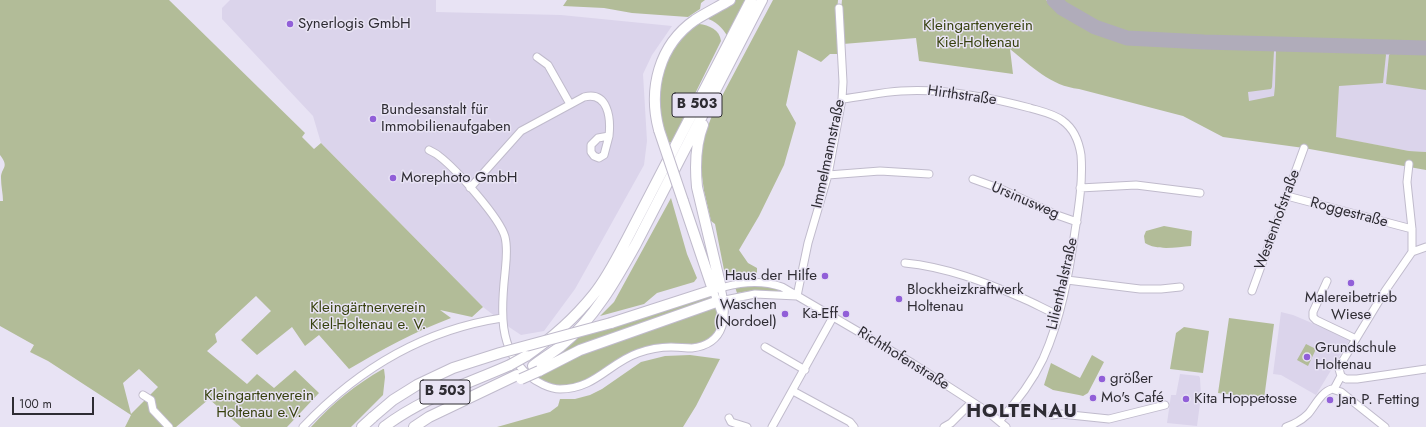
<!DOCTYPE html>
<meta charset="utf-8">
<style>
body{margin:0}
#map{position:relative;width:1426px;height:427px;overflow:hidden;background:#e8e3f4;font-family:Jost,sans-serif}
canvas{display:block}
.scale{position:absolute;left:12px;top:397px;width:82px;height:18px;box-sizing:border-box;border:2px solid #2e2c33;border-top:0;padding-left:5px;font-size:12px;line-height:14px;white-space:nowrap;color:#2e2c33;-webkit-text-stroke:3px #e8e3f4;paint-order:stroke}
</style>
<div id="map">
<canvas width="1426" height="427"></canvas>
<div class="scale">100 m</div>
</div>
<script>
const ctx = document.querySelector('canvas').getContext('2d');
ctx.lineJoin = 'round';
function paint(path, color) {
  ctx.fillStyle = color;
  ctx.fill(path, 'evenodd');
}
function stroke(path, color, width, dash) {
  ctx.strokeStyle = color;
  ctx.lineWidth = width;
  ctx.lineCap = dash ? 'butt' : 'round';
  ctx.setLineDash(dash || []);
  ctx.stroke(path);
}
function write(font, color, halo, rows, align = 'center') {
  ctx.font = font + ' Jost,sans-serif';
  ctx.lineWidth = 3;
  ctx.setLineDash([]);
  ctx.textBaseline = 'middle';
  ctx.strokeStyle = halo;
  ctx.fillStyle = color;
  for (const [text, x, y, turn = 0] of rows) {
    ctx.save();
    ctx.translate(x, y);
    ctx.rotate((+turn || 0) * Math.PI / 180);
    ctx.textAlign = isNaN(turn) ? turn : align;
    if (halo) ctx.strokeText(text, 0, 0);
    ctx.fillText(text, 0, 0);
    ctx.restore();
  }
}
const built = new Path2D(`
 M230 0H436V12L561 15 672 26 652 55 643 74 647 141 644 165 575 289 544 331 521 335 509 327 483 307 321 143 313 116 222 19V8Z
 M1005 0H1426V152L1409 151 1317 134Z
 M1281 312 1293 315 1350 339 1316 395 1281 375 1273 374Z
 M1180 374 1199 376 1200 378 1201 396 1197 426 1167 423 1171 395H1176Z`);
const green = new Path2D(`
 M0 0H169L305 133 302 137 314 149 321 143 483 307 472 317 440 310 451 318C414 332 383 349 349 369L319 335 305 346 292 327 257 355 241 340 271 311 256 296 215 334 217 342 207 351 247 384 257 374 274 388 295 370 319 393 287 427H241L209 399 176 427H125L131 415 48 361 30 352 34 345 0 326V201H3C3 194 1 186 1 178 1 167 10 168 0 155ZM139 369 158 387 131 414 123 383Z
 M567 0H705L701 3 700 9 688 17 632 13 604 8 563 6Z
 M733 0H747L728 37C722 27 716 21 705 18Z
 M773 0H838L837 12 839 54H830L821 62 798 50 786 105 796 123 784 165 759 216 739 250 748 263 757 268V273L728 275 724 270 715 224 711 221 704 191 700 161 703 139 713 113Z
 M842 0H1046L1054 8 1077 24 1094 33 1131 43 1272 49 1274 51 1272 87 1271 89 1248 92 1249 101 1274 96 1275 86 1276 51 1278 49 1385 52 1386 55 1383 83 1339 86 1336 137 1409 151 1426 152V170L1304 148 1223 137 1183 116 1079 89C1051 86 1031 66 1010 49L1013 74 919 61 916 38 843 44 841 10Z
 M1061 0H1426V43L1138 34C1110 28 1082 19 1061 0Z
 M699 24C709 25 720 30 721 41L684 116 675 139 672 142 668 143 660 126 656 96 668 54 690 29Z
 M1391 53 1426 54V90L1386 84 1389 55Z
 M671 198 687 254 697 278 694 282 657 293 644 304 600 316 614 302Z
 M1164 226 1192 231 1191 246C1177 247 1157 251 1145 243L1144 236 1146 231Z
 M762 285 782 290V292L755 290 737 293 735 287Z
 M710 295 711 299 549 360 572 338Z
 M716 302 723 324 709 343 637 353 597 378 558 389 532 378 539 371Z
 M1229 318 1274 324 1264 399 1218 393Z
 M1184 327 1209 331 1203 373 1170 369 1176 333Z
 M1306 344 1316 349 1308 366 1297 360Z
 M690 355 720 359 696 406 683 427H497L550 412 558 406 560 399H575L590 395 602 389 641 362 665 356Z
 M1092 355 1104 362 1088 393 1083 396 1079 395 1053 390 1044 385 1051 363 1080 378Z
 M383 369H384L385 377 383 395 351 427H311C333 403 355 385 383 369Z`);
const taxiway = new Path2D(`
 M1054 0 1062 8 1095 27 1127 38 1204 42 1426 48`);
const minor = new Path2D(`
 M537 57 548 65 570 104
 M842 99C862 97 881 92 901 91 944 88 989 97 1030 108 1040 111 1055 114 1063 121 1074 129 1079 142 1081 155 1083 180 1079 206 1075 231 1069 274 1061 319 1043 359 1032 382 1016 403 999 421
 M429 150C432 152 436 153 439 156 456 169 500 218 505 237 508 249 506 262 505 273 501 310 498 348 528 375 536 382 550 389 560 389 595 389 609 363 638 353 649 349 660 347 671 347 678 347 685 348 692 348 726 344 728 315 721 288
 M1409 164 1407 182 1412 229V252
 M828 175 880 171 929 174
 M973 179 1001 189 1057 215 1077 222
 M470 188 521 131 584 97C608 91 611 118 609 136L598 138 591 145V152L594 156 599 158 604 155 609 136
 M1080 188 1136 185 1200 193
 M1287 196 1412 229
 M1412 252 1426 247
 M905 263C946 267 985 282 1022 298 1034 303 1046 310 1058 315
 M1067 280 1140 289H1161L1180 287
 M1327 281 1313 312V317L1316 320 1356 339
 M1252 291 1304 148
 M797 296 808 243 828 175 842 99 843 82 839 8
 M720 301 755 294 797 296
 M723 318 713 290C737 283 758 279 782 287L912 363 988 412 1006 427
 M765 347 805 370
 M1341 376 1346 379H1357L1426 369
 M1334 389 1341 376 1339 369 1342 362 1385 291 1412 252
 M793 391 850 422 854 427
 M143 395 151 400 153 410 169 427
 M1052 415 1061 414 1109 419 1165 405
 M729 418 731 422 747 427
 M303 427C358 369 423 330 502 318
 M772 427 833 317
 M944 427 951 423 972 402
 M1286 427C1295 424 1302 420 1308 414 1315 406 1321 392 1332 389L1341 392 1385 427`);
const highway = new Path2D(`
 M703 125C695 145 695 166 697 187L721 288
 M659 130C648 89 659 45 695 20 706 13 718 7 730 0
 M611 323 713 290 683 201
 M526 356C551 339 574 319 594 294 607 278 617 258 627 239L751 0
 M533 366C542 359 552 353 561 346 594 319 616 280 636 244L762 0
 M539 371 580 350 716 302
 M362 427 373 417
 M384 427C422 398 467 384 510 365
 M414 427 429 417 517 375`);
const highwayBridge = new Path2D(`
 M659 130 683 201
 M510 365 526 356
 M521 379 539 371
 M373 417 393 400 417 385 453 368 500 353 611 323`);
const markers = [
 [290,24,4,"#915fd8"],
 [373,119,4,"#915fd8"],
 [393,178,4,"#915fd8"],
 [825,276,4,"#915fd8"],
 [1351,283,4,"#915fd8"],
 [899,299,4,"#915fd8"],
 [785,314,4,"#915fd8"],
 [846,314,4,"#915fd8"],
 [1307,357,4,"#915fd8"],
 [1102,379,4,"#915fd8"],
 [1093,398,4,"#915fd8"],
 [1186,399,4,"#915fd8"],
 [1330,400,4,"#915fd8"]
];
const shields = [
 [697,105,50],
 [445,392,50]
];
const shieldNames = [
 ["B 503",697,105],
 ["B 503",445,392]
];
const poiNames = [
 ["Synerlogis GmbH",298,24],
 ["Bundesanstalt für",381,110],
 ["Immobilienaufgaben",381,127],
 ["Morephoto GmbH",401,178],
 ["Haus der Hilfe",817,276,"right"],
 ["Blockheizkraftwerk",907,290],
 ["Holtenau",907,307],
 ["Malereibetrieb",1351,298,"center"],
 ["Wiese",1351,315,"center"],
 ["Waschen",777,305,"right"],
 ["(Nordoel)",777,322,"right"],
 ["Ka-Eff",838,314,"right"],
 ["Grundschule",1315,348],
 ["Holtenau",1315,365],
 ["größer",1110,379],
 ["Mo's Café",1101,398],
 ["Kita Hoppetosse",1194,399],
 ["Jan P. Fetting",1338,400]
];
const parkNames = [
 ["Kleingartenverein",978,26],
 ["Kiel-Holtenau",978,43],
 ["Kleingärtnerverein",368,308],
 ["Kiel-Holtenau e. V.",368,325],
 ["Kleingartenverein",259,396],
 ["Holtenau e.V.",259,413]
];
const streetNames = [
 ["Hirthstraße",962,96,8],
 ["Immelmannstraße",829,154,-78],
 ["Ursinusweg",1025,201,23],
 ["Roggestraße",1349,213,15],
 ["Westenhofstraße",1278,220,-70],
 ["Lilienthalstraße",1063,284,-77],
 ["Richthofenstraße",903,359,32]
];
const districtNames = [
 ["HOLTENAU",1022,412]
];
paint(built, '#dbd4eb');
paint(green, '#b2bc98');
stroke(taxiway, '#b0acba', 15);
stroke(minor, '#c0bbcc', 9);
stroke(highway, '#c0bbcc', 12);
stroke(minor, '#fff', 7);
stroke(highway, '#fff', 10);
stroke(highwayBridge, '#c0bbcc', 12, []);
stroke(highwayBridge, '#fff', 10);
for (const [x, y, r, color] of markers) {
  const dot = new Path2D();
  dot.arc(x, y, r, 0, 2 * Math.PI);
  ctx.fillStyle = color;
  ctx.fill(dot);
  stroke(dot, '#e8e3f4', 1.5);
}
for (const [x, y, w] of shields) {
  const box = new Path2D();
  box.roundRect(x - w / 2, y - 12, w, 24, 3);
  ctx.fillStyle = '#e8e3f4';
  ctx.fill(box);
  stroke(box, '#2e2c33', 1);
}
write('bold 14px', '#2e2c33', null, shieldNames);
write('15px', '#2e2c33', '#e8e3f4', poiNames, 'left');
write('15px', '#37410e', '#e8e3f4', parkNames);
write('15px', '#2e2c33', '#e8e3f4', streetNames);
ctx.letterSpacing = '1px';
write('bold 19px', '#2e2c33', '#e8e3f4', districtNames);
ctx.letterSpacing = '0px';
</script>
